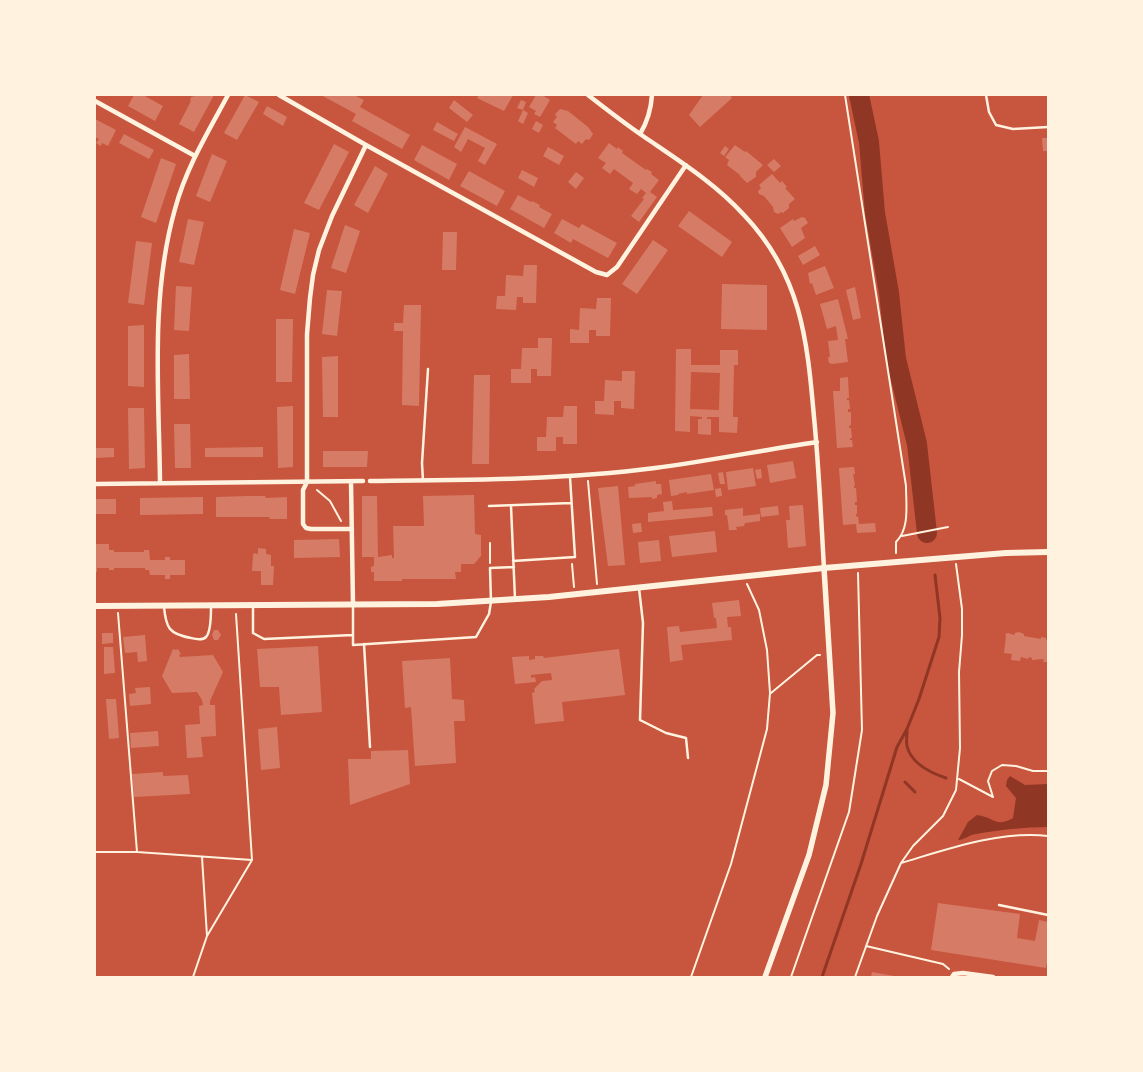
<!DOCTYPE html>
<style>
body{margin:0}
#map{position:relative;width:1143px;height:1072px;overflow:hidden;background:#c8553d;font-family:Mulish,sans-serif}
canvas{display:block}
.frame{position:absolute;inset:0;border:96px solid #fff3e0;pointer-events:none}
</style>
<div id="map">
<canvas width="1143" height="1072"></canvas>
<div class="frame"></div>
</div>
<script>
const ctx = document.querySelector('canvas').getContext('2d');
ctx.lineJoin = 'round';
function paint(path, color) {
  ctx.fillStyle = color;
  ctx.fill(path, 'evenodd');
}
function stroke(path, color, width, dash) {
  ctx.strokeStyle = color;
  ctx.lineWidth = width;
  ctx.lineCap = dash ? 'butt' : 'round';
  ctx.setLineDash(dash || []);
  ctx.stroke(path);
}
const water = new Path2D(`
 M1010 776 1025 785 1048 784V827C1024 827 999 830 976 834 969 835 964 840 958 840L968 822 977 815C994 817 995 828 1013 818L1016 798 1006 786 1007 780Z`);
const stream = new Path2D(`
 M907 729C907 735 906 741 907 746 911 763 931 773 946 778
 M905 782 915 792
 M822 977 861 864 897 747 907 729 919 699 939 637 940 618 935 575`);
const river = new Path2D(`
 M859 95 869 142 875 213 889 293 896 359 917 444 927 533`);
const building = new Path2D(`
 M134 95H143L163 106 155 121 128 106Z
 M195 95H214L194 132 179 124 191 101 190 100 192 96 194 97Z
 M245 95 259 102 237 140 224 133Z
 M321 95H354L364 100 360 107 410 135 402 149 352 121 356 114Z
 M479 95H513L504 111 477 98Z
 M536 95H542L550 100 540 117 534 114 536 111 529 107Z
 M703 95H730L732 98 700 127 689 115Z
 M454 100 473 115 467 122 449 108Z
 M521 100 526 102 523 110 528 113 523 124 518 121 523 110 517 108Z
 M267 106 287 117 283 126 263 114Z
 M560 109 568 111 588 127 593 134 590 139 588 140 586 139 582 144 578 141 576 144 555 128 557 125 553 122 557 117 555 115 556 113Z
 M95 119 116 130 108 146 102 143 101 146 96 143 99 139 95 137Z
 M536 121 543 125 539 133 532 129Z
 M437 122 458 134 454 141 433 130Z
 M465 127 497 144 485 165 478 161 485 148 468 139 461 152 454 147Z
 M124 134 154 150 149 159 119 143Z
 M1042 138H1048V151H1043Z
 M609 143 617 149 618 147 623 151 622 153 646 170 647 169 652 172 651 174 659 180 650 192 657 197 639 222 631 216 644 199 642 198 646 193 641 189 637 194 629 189 633 183 614 169 610 174 602 168 606 163 598 158Z
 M334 144 349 152 319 210 304 203Z
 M422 145 457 164 449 180 414 160Z
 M735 145 745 152 746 151 763 165 756 172V177L747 183 740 176V175L727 165 729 160 725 157Z
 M725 146 729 149 724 156 720 153Z
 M548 147 564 156 559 165 543 156Z
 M212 154 227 161 210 202 196 196Z
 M161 158 176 164 156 223 141 217Z
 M774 159 781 166 774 172 767 165Z
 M375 166 388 174 368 213 354 205Z
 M522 170 538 178 534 187 518 178Z
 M469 171 505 191 497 206 460 186Z
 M576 172 584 178 576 189 568 182Z
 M772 174 780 183 782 181 787 187 785 188 795 199 789 204V208L783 213 781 212 778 214 774 212 773 207 764 196 759 194 758 191 761 188 759 185Z
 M518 195 531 202 532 201 540 205 539 207 552 214 544 228 510 209Z
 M689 211 732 242 722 257 678 226Z
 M802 217 805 218 808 223 801 228 805 238 792 247 780 228 793 219 794 221Z
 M188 219 204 222 194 265 179 262Z
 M562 219 579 228 582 224 617 243 608 258 573 239 571 243 554 233Z
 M345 225 360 231 346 273 331 268Z
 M294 229 310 233 295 294 280 290Z
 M443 232H457L456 270H442Z
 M653 240 668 250 637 294 622 284Z
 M136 241 152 243 144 305 128 303Z
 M815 246 820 255 803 265 798 256Z
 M524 265H537L536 303H523V297H517L516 310 496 309 497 296H505L506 275 523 276Z
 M825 266 834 288 816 295 812 283 810 284 808 273Z
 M722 284 767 285V330L721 329Z
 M176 286 192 287 189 331 174 330Z
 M855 287 861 318 853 320 846 290Z
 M327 290 342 291 337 336 322 334Z
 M597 298H611L610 336H596V330H589V343H570V329L579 330 580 308 596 309Z
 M838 299 848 339H845L848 362 832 364 829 363 828 357H830L828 341 838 340 836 326 827 329 820 304Z
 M404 305H421L419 406 402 405 403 331H394V323H403Z
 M276 319H293L292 382H276Z
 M144 325V387L128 386V326Z
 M538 338H552L551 376H537V369H531V383H511V369H521L522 348H538Z
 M676 349H691V365H720V350H738V365H734L733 417H738L737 433 719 432V417H707V419H711V435L698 434V419H702V417L690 416V432L675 431ZM691 372 720 373 719 410 690 409Z
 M189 354 190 399H174V355Z
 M338 356V417H323L322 357Z
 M622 371H635L634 409 621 408V401H614V415L595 414V401H604L605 380 622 381Z
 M474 375H490L489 464H472Z
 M848 377 849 398H847V400H849L850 409H848V412H851V425L849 426V428H851L852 438H850V440H852L853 447 837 448 833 391H840V378Z
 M293 406V467L278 468 277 407Z
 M564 406H577V444H563V437H556V451H537V437H546L547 417H563Z
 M128 408H144L145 468 129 469Z
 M174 424H190L191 468H175Z
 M263 447V457H205V448Z
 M95 448H114V457L95 458Z
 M323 451H368L367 467H323Z
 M793 461 796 478 770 483 767 465Z
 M854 467 855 474H853L855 485 854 486V488H856L857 502H855V505H857V514H856V517L858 516 859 524 875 523 876 532 857 533 856 524 843 525 839 468Z
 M753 468 756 486 728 490 726 472Z
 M761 469 762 478 757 479 755 470Z
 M723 472 725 484H720L718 473Z
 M711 474 714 490 687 494V492L678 494V495L671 496 669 480Z
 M656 481V484H661L662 494 657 495V498L652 499V497L629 498 628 487 635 486V484Z
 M618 486 625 565 608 566 598 488Z
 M721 488 722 496 716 497 715 489Z
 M474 495 475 534 481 535V556L474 564H461V572H455L456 579H402V581H374V572H371V567L374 566V557H362V496H377L378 557 392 555V558H394L393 526H424L423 496Z
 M247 496H265L266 498 287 497V519H270L269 517H216V497Z
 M203 497V514L140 515V498Z
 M95 499H116V514H95Z
 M672 501 673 510 712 507 713 516 648 522V513L664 511 663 502Z
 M803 505 806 546 788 548 786 520H790L789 506Z
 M778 506 779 515 761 517 760 508Z
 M743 508V516L760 514V521L745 523 744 526 736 527 737 530H729L727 515H725V510Z
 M641 523 642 532 633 533 632 524Z
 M715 531 717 552 672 557 669 536Z
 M339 539 340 557 294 558V540Z
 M659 540 661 561 640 563 638 542Z
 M95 544H109V550H114V552H144V550H149L150 560H165V557H170V560H185V575H170V579H165V575H150L149 570H145V568H114V570H109V568H97V572H95Z
 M258 548 266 549V554L271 555V566H274L273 585H261V571H252L253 555 254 553 258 554Z
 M739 600 741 616 727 617 728 627H731L732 640 681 645 683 660 670 662 667 627 679 626 680 632 717 628 716 618H714L712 603Z
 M214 630H218L221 635 218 640H214L212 635Z
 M1019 632 1024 634V636L1041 639V637L1046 638V640H1048V662H1043L1044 659 1032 660V658L1029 657 1028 659 1021 657 1020 661 1011 660 1012 654 1004 653 1006 636 1005 634 1008 633 1014 635 1015 633Z
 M102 633H113V643L102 644Z
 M145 635 147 661 138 662 137 652 125 653 123 637Z
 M318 646 322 712 281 715 279 687H260L257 649Z
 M104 647H113L115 673 104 674Z
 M173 649 176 650 178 649 181 654 179 655 180 657 213 655 223 672 210 701V705H215L216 736 201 737 203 757 187 758 185 725 200 724 199 706 203 705 202 700 197 692 172 693 162 676Z
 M619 649 625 695 562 702 564 721 535 724 532 693 535 692 534 689 542 681 552 680 551 673 531 675V678L535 677 536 682 515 684 512 657 529 656V660L535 659V656H543L544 658Z
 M450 658 452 699 464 700 465 721H454L456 763 415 766 411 707 405 708 402 661Z
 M150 687 151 704 130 706 129 694 136 693 135 688Z
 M106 699H116L119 738 109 739Z
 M277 727 280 768 261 770 258 729Z
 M158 731 159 746 131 748 130 733Z
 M408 750 410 784 350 805 348 759H371V751Z
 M163 772V776L188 775 190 794 134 797 132 774Z
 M938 903 1020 914 1017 938 1035 941 1039 920 1048 922V957L1046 968 931 950Z
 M872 972 894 976V977H871Z`);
const path = new Path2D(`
 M845 95 906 486C906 505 910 528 896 542V553
 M588 481 597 584
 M317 490 330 501 341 521
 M902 536 948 527
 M490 543V563
 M572 564 574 587
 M118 613 137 852
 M771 693 817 655H820
 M959 779 993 797 988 781 992 771 1002 765 1016 766 1033 771H1048
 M95 852H137L252 860
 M901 863C945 850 1001 830 1048 836
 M207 936 252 860 236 614
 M866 946 943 964 949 969
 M193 977 207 936 202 857
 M691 977 731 864 767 729 770 693 767 650 759 610 747 584
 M791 977 849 812 862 730 858 573
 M855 977 877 916 901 863 913 846 943 816 956 790 960 748 959 672 962 635V609L956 564`);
const service = new Path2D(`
 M986 95 989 112 996 125 1013 129 1048 127
 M423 481 422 463 428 369
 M489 506 571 503
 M511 506 515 599
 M513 561 575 557 570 477
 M639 588 643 623 640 720 666 733 686 738 688 758
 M253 605V633L264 639 353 635V645L476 637 489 614 491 602 490 568 514 567
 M164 607C166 628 169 634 191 638 195 639 202 641 206 637 211 632 211 614 211 607
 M353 635V606
 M364 644 370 747
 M999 905 1048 915`);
const minor = new Path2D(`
 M279 95 366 145 596 272 607 275 617 267 686 165
 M588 95C606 109 624 123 643 136 678 160 715 183 744 215 801 275 807 338 814 417 819 468 821 518 824 568
 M95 101 195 156
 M640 134C648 121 651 110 652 95
 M370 481C465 480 561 480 655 468 709 461 763 450 817 442
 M160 482C159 392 150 297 175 209 186 168 208 132 228 95
 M351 482 353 604
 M95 484 363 481
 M352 529H311L306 528 303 524V490L307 482V334L310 298 313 275 319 250 332 216 366 145
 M952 977 954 974 963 973 993 977`);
const tertiary = new Path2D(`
 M765 977 809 855 826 785 833 713 824 568`);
const secondary = new Path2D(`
 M95 606 437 604 549 597 824 568 1006 553 1048 552`);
paint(water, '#8f3625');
stroke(stream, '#8f3625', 3);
stroke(river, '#8f3625', 20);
paint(building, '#d67c66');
stroke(path, '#fff3e0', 2);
stroke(service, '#fff3e0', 2.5);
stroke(minor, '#fff3e0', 4.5);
stroke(tertiary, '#fff3e0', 5.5);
stroke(secondary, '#fff3e0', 6);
</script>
